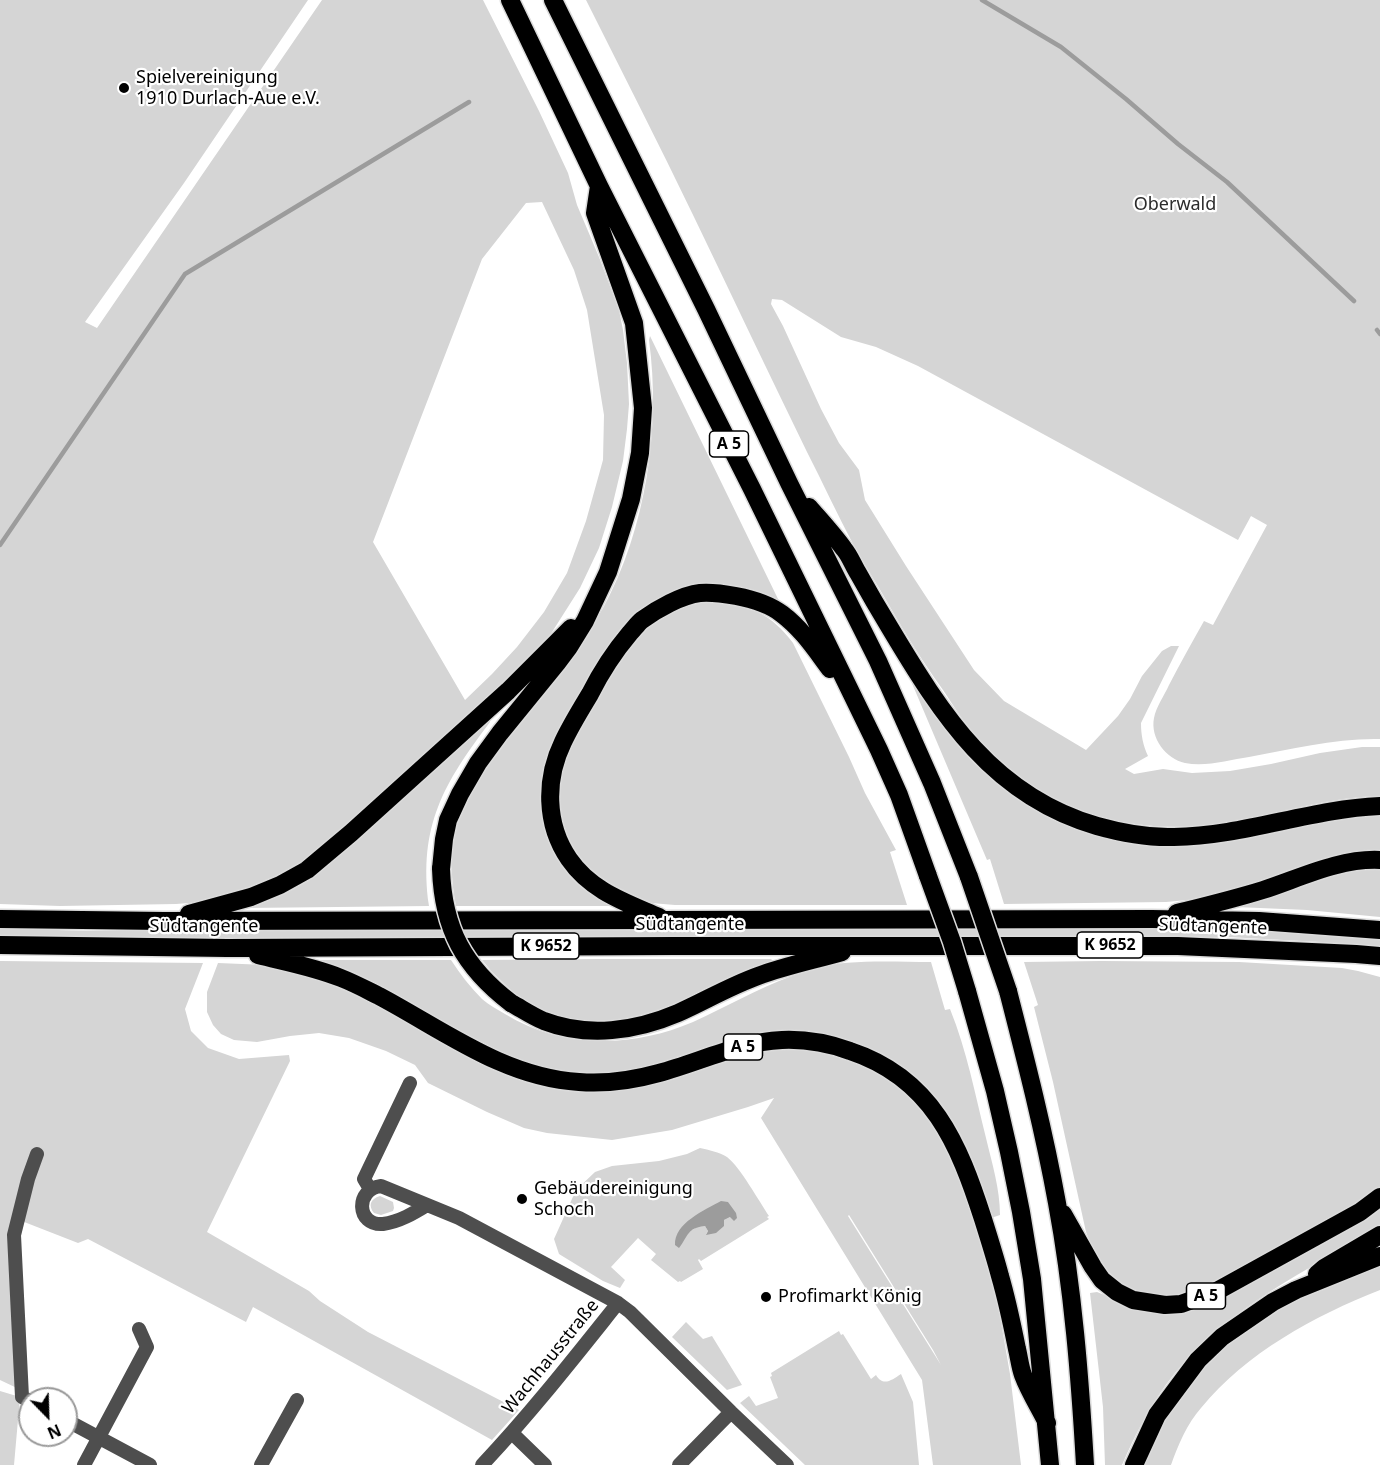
<!DOCTYPE html>
<meta charset="utf-8">
<style>
body{margin:0}
#map{position:relative;width:1380px;height:1465px;overflow:hidden;background:#fff;font-family:"Noto Sans",sans-serif}
canvas{display:block}
.north{position:absolute;left:18px;top:1387px;width:60px;height:60px;box-sizing:border-box;background:#fff;border:2px solid #999;border-radius:50%;rotate:157deg;font-size:16px;font-weight:700;line-height:24px;text-align:center;color:#000}
.north::after{content:'';display:block;margin:auto;width:21px;height:27px;background:#000;clip-path:polygon(50% 0,100% 100%,50% 72%,0 100%)}
</style>
<div id="map">
<canvas width="1380" height="1465"></canvas>
<div class="north">N</div>
</div>
<script>
const ctx = document.querySelector('canvas').getContext('2d');
ctx.lineJoin = 'round';
function paint(path, color) {
  ctx.fillStyle = color;
  ctx.fill(path, 'evenodd');
}
function stroke(path, color, width, dash) {
  ctx.strokeStyle = color;
  ctx.lineWidth = width;
  ctx.lineCap = dash ? 'butt' : 'round';
  ctx.setLineDash(dash || []);
  ctx.stroke(path);
}
function write(font, color, halo, rows, align = 'center') {
  ctx.font = font + ' "Noto Sans",sans-serif';
  ctx.lineWidth = 4.5;
  ctx.setLineDash([]);
  ctx.textBaseline = 'middle';
  ctx.strokeStyle = halo;
  ctx.fillStyle = color;
  for (const [text, x, y, turn = 0] of rows) {
    ctx.save();
    ctx.translate(x, y);
    ctx.rotate((+turn || 0) * Math.PI / 180);
    ctx.textAlign = isNaN(turn) ? turn : align;
    if (halo) ctx.strokeText(text, 0, 0);
    ctx.fillText(text, 0, 0);
    ctx.restore();
  }
}
const green = new Path2D(`
 M0 0H308L184 183 85 322 97 328 322 0H483L539 111 568 173 577 205 599 257 619 310 623 330 627 363 629 404 627 429 623 461 612 507 599 548 580 588 547 640 527 662 413 767 306 861 253 890 202 902 176 904 60 906 0 904ZM542 202 574 270 587 310 604 415 603 460 586 521 567 573 544 612 517 647 492 674 465 700 373 542 482 259 526 203Z
 M586 0H1380V739C1336 738 1292 749 1249 757 1229 760 1206 767 1185 763 1166 759 1150 738 1154 718 1156 707 1164 696 1169 685 1180 664 1192 642 1204 621L1213 625 1267 525 1251 516 1238 540 918 366 876 347 841 337 782 300 772 299 771 304 783 326 821 409 839 443 859 470 865 500 906 566 974 670 1004 701 1086 750 1118 716 1130 699 1142 676 1162 651 1171 646H1179L1141 723C1141 735 1143 745 1148 756L1125 769 1134 774 1163 769 1192 773 1230 771 1271 764 1320 753 1362 747H1380V796C1331 797 1284 812 1236 821 1192 829 1147 829 1103 818 1056 805 1013 778 980 742 966 726 955 708 943 690 919 657 899 623 879 588 870 573 861 559 853 544 837 514 823 483 807 452 769 374 732 296 694 217 659 144 622 72 586 0Z
 M650 336 779 601H776L767 596 753 590 731 587H713L617 638 543 805 610 905V906H456C451 881 450 854 455 829 457 821 462 812 466 805 488 755 528 716 561 673 569 663 575 653 581 642 588 631 596 620 603 608 646 529 661 428 649 340Z
 M714 602C750 604 771 614 793 643L849 757 865 793 896 850 890 852 907 905H675L651 903 627 896 592 875 569 845 558 811V781L567 752 621 655 646 627 671 610 700 603Z
 M911 681C931 709 950 739 975 764 1033 820 1115 852 1196 845 1240 841 1282 828 1325 820 1343 817 1362 816 1380 815V853L1270 880 1209 898 1166 902 1004 904 990 859 987 860Z
 M489 719 490 722C444 783 418 826 429 906L245 908Z
 M1342 869 1380 870V917L1307 910 1236 907Z
 M1124 927 1291 931 1380 938V948L1321 942 1227 937 698 936 146 939 0 936V928L87 931Z
 M598 959H771L773 961 690 1002 625 1024 577 1021 556 1015 533 1006 511 991H512L492 972 482 960Z
 M314 960H451C460 974 470 987 482 999 489 1005 497 1009 505 1014 562 1049 632 1048 693 1022 726 1007 757 989 792 976 799 973 806 970 813 968 850 959 893 962 931 962L945 1010 950 1009C967 1051 975 1094 986 1138 992 1163 1000 1189 1000 1215L991 1218 947 1118 822 1035 657 1069 577 1077 522 1065Z
 M0 961 203 963 185 1009 191 1031 208 1048 239 1059 289 1055 290 1061 207 1232 309 1291 320 1301 368 1332 519 1410 492 1440 253 1307 246 1322 88 1239 78 1243 14 1218 19 1389 0 1380Z
 M1101 961 1239 962 1342 968 1358 971 1380 977V1189L1346 1211 1233 1276 1172 1298 1145 1295 1121 1283 1102 1266 1092 1247 1086 1232 1053 1082 1034 1007 1038 1005 1024 962Z
 M218 963 266 965 314 975 557 1087 773 1048 824 1050 863 1063 900 1086 917 1103 934 1123 954 1160 993 1276 1010 1374 1021 1465H933L922 1380 761 1118 774 1098 748 1107 672 1130 612 1140 547 1133 524 1128 487 1112 428 1083 415 1065 386 1051 349 1038 319 1033 290 1036 257 1042 234 1040 221 1034 213 1025 207 1012V992ZM849 1215 933 1350 941 1365 848 1216Z
 M700 1148C709 1150 719 1152 727 1157 740 1167 759 1201 769 1216L767 1217 769 1219 701 1261 699 1259 698 1260 703 1269 681 1282 680 1281 678 1282 651 1260 656 1254 638 1238 611 1267 625 1280 620 1288 603 1281 559 1254 554 1239 576 1190 595 1172 612 1166 659 1161 687 1154ZM728 1202 730 1217 724 1220 706 1234 708 1231 705 1226 697 1227 690 1231Z
 M380 1196 393 1202 394 1208 393 1211 381 1215 374 1213C368 1206 370 1199 380 1196Z
 M1380 1204V1228C1308 1269 1228 1308 1175 1373 1152 1401 1136 1433 1122 1465H1105L1103 1407 1090 1293 1097 1292 1140 1309 1153 1312Z
 M1380 1264V1290C1314 1316 1246 1353 1201 1408 1187 1424 1178 1445 1171 1465H1143C1152 1446 1160 1425 1172 1408 1198 1369 1234 1333 1274 1310 1307 1291 1345 1279 1380 1264Z
 M686 1322 703 1339 712 1336 742 1385 727 1390 672 1337Z
 M839 1331 841 1335 843 1334 871 1379 876 1375C883 1387 892 1380 901 1374L913 1402 919 1465H805L740 1403 749 1396 756 1406 778 1398 770 1377 772 1376 771 1373Z
 M0 1391 20 1397 14 1465H0Z`);
const water = new Path2D(`
 M721 1201 728 1202 736 1213 737 1218 734 1221 730 1217 724 1220V1226L716 1233 706 1235 708 1231 705 1226C687 1228 689 1235 679 1248L675 1245C674 1223 705 1210 721 1201Z`);
const stream = new Path2D(`
 M982 0 1061 47 1126 99 1178 144 1227 182 1354 301
 M1377 330 1380 334
 M0 545 185 274 469 102`);
const minor = new Path2D(`
 M370 1189 364 1179 410 1083
 M427 1205C414 1213 399 1222 383 1224 356 1226 355 1189 381 1186L459 1218 618 1303 630 1312 731 1412 787 1465
 M30 1401 22 1397 14 1235 28 1179 37 1154
 M66 1420 150 1465
 M512 1433 545 1465
 M84 1465 147 1347 139 1329
 M261 1465 297 1400
 M482 1465C531 1413 574 1358 618 1303
 M679 1465 731 1412`);
const highway = new Path2D(`
 M510 0 599 186 752 489 879 750 899 795 928 876
 M553 0 706 309 789 483 878 661 932 783 969 877
 M809 507C821 521 834 535 844 549 850 556 853 565 858 573 868 591 879 610 890 628 942 715 993 796 1097 826 1122 833 1148 838 1174 837 1244 836 1310 809 1380 806
 M441 869 444 839 448 820 460 794 478 763 500 733 557 663 569 647 585 621 608 572 631 499 640 453 643 408 634 323 595 213 599 186
 M1177 913C1205 906 1234 899 1263 890 1300 878 1340 858 1380 860
 M189 914 251 897 280 885 307 870 351 833 508 691 571 628
 M659 917C625 902 591 891 569 859 545 824 545 779 563 742 571 725 581 709 590 694 601 672 614 652 630 633 634 629 638 623 642 620 657 609 682 595 700 593 711 592 725 594 736 596 752 599 769 604 782 614 802 629 815 649 830 669
 M0 919 164 921 1152 919 1259 921 1380 930
 M0 945 227 948 672 946H1178L1356 954 1380 956
 M258 955C286 962 314 967 341 978 354 983 367 990 379 996 443 1030 505 1078 579 1082 605 1084 634 1080 659 1073 700 1062 739 1042 782 1040 806 1039 828 1043 850 1051 932 1078 959 1144 983 1219 989 1238 995 1257 1000 1276 1007 1300 1012 1324 1017 1349 1019 1357 1020 1367 1023 1375 1029 1391 1039 1407 1047 1423
 M967 991 995 1091 1009 1152 1021 1212 1032 1279 1050 1465
 M1008 991C1026 1061 1044 1131 1057 1203 1073 1289 1080 1378 1085 1465
 M511 1003C522 1009 532 1016 544 1021 588 1038 636 1031 678 1013 705 1001 730 986 758 976 785 966 814 960 842 952
 M1063 1214 1093 1267 1102 1280 1117 1292 1133 1300 1165 1305 1181 1304 1217 1291 1360 1212 1380 1197
 M1317 1274 1324 1268 1380 1235
 M1134 1465 1157 1415 1198 1360 1222 1337 1273 1302 1296 1290 1380 1256`);
const highwayBridge = new Path2D(`
 M441 869C443 929 464 967 511 1003
 M928 876 952 942 967 991
 M969 877 1008 991`);
const markers = [
 [124,88,6,"#000"],
 [522,1199,6,"#000"],
 [766,1297,6,"#000"]
];
const shields = [
 [729,444,39],
 [1110,945,66],
 [546,946,66],
 [743,1047,39],
 [1206,1296,39]
];
const shieldNames = [
 ["A 5",729,444],
 ["K 9652",1110,945],
 ["K 9652",546,946],
 ["A 5",743,1047],
 ["A 5",1206,1296]
];
const poiNames = [
 ["Spielvereinigung",136,78],
 ["1910 Durlach-Aue e.V.",136,99],
 ["Gebäudereinigung",534,1189],
 ["Schoch",534,1210],
 ["Profimarkt König",778,1297]
];
const parkNames = [
 ["Oberwald",1175,205]
];
const streetNames = [
 ["Südtangente",690,925],
 ["Südtangente",204,927],
 ["Südtangente",1213,927,2],
 ["Wachhausstraße",551,1357,-51]
];
paint(green, '#d5d5d5');
paint(water, '#9c9c9c');
stroke(stream, '#9c9c9c', 4.5);
stroke(highway, '#dbdbdb', 21);
stroke(minor, '#4e4e4e', 14);
stroke(highway, '#000', 18);
stroke(highwayBridge, '#dbdbdb', 21, []);
stroke(highwayBridge, '#000', 18);
for (const [x, y, r, color] of markers) {
  const dot = new Path2D();
  dot.arc(x, y, r, 0, 2 * Math.PI);
  ctx.fillStyle = color;
  ctx.fill(dot);
  stroke(dot, '#fff', 2);
}
for (const [x, y, w] of shields) {
  const box = new Path2D();
  box.roundRect(x - w / 2, y - 13, w, 26, 4.5);
  ctx.fillStyle = '#fff';
  ctx.fill(box);
  stroke(box, '#000', 1.5);
}
write('bold 16px', '#000', null, shieldNames);
write('18px', '#000', '#fff', poiNames, 'left');
write('18px', '#2c2c2c', '#fff', parkNames);
write('18px', '#000', '#fff', streetNames);
</script>
